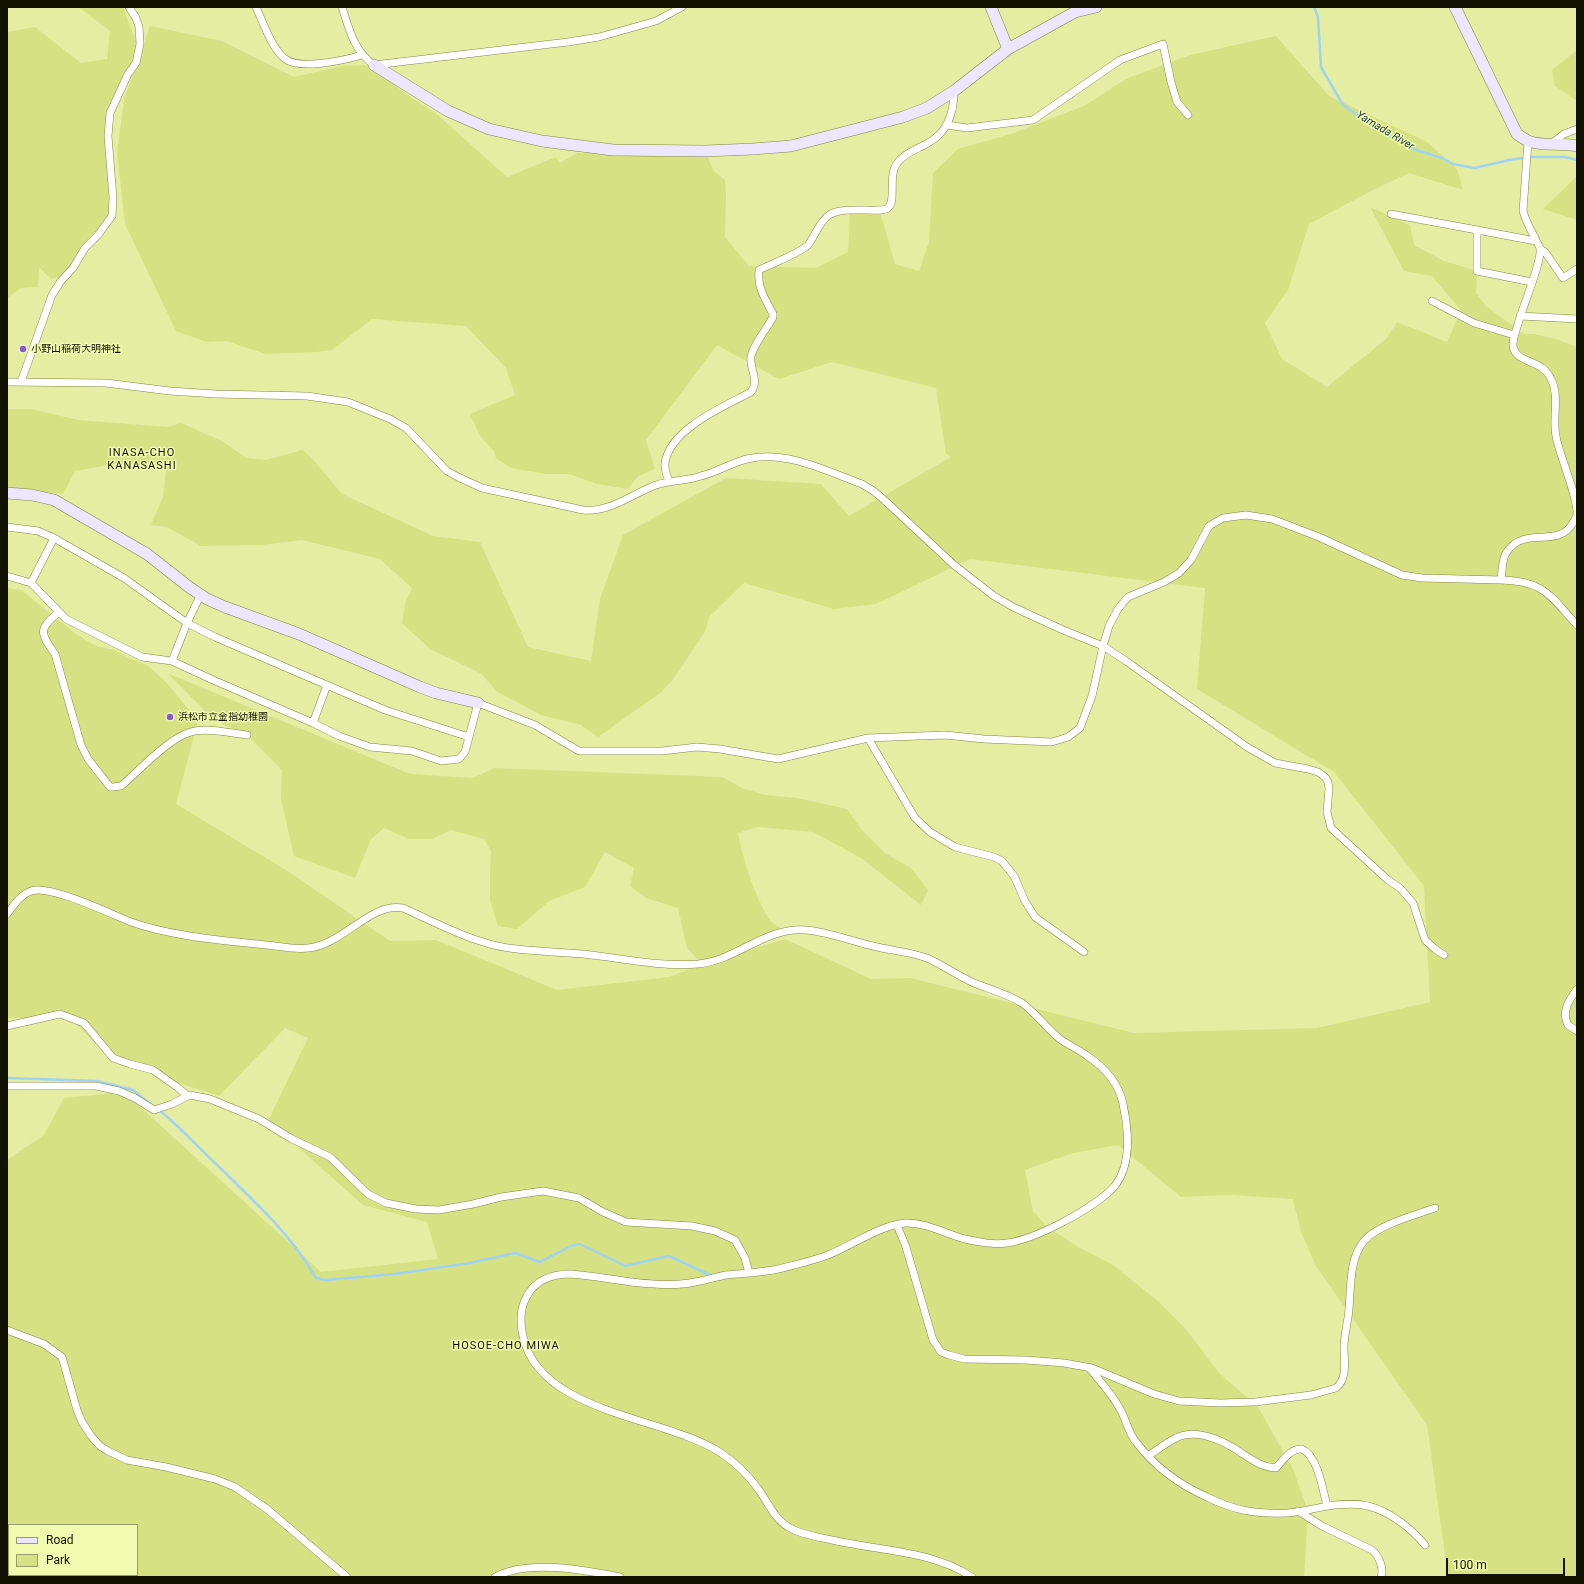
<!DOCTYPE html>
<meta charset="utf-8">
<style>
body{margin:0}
#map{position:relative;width:1584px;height:1584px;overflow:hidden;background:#e4eda2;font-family:Roboto,sans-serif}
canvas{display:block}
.frame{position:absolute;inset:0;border:8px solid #111300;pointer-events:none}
.legend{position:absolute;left:8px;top:1524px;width:130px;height:52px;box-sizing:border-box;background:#f1fbaf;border:1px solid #979e69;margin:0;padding:5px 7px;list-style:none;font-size:12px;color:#111300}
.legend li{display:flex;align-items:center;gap:8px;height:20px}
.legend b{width:20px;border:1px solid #979e69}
.scale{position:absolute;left:1446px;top:1558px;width:119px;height:18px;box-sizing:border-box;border:2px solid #111300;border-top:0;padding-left:5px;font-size:12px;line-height:14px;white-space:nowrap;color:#111300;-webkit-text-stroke:3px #f1fbaf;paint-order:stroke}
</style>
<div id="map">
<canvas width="1584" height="1584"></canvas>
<div class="frame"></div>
<ul class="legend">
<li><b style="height:5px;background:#ece6ff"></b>Road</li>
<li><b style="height:11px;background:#d6e183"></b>Park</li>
</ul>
<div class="scale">100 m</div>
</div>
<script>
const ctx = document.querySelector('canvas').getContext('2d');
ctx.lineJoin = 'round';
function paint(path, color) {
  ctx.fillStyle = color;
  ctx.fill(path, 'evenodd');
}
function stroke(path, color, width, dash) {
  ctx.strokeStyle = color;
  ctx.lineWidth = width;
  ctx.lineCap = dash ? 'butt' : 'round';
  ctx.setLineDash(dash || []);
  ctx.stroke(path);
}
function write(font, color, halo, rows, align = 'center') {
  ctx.font = font + ' Roboto,"Noto Sans JP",sans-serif';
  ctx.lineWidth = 3;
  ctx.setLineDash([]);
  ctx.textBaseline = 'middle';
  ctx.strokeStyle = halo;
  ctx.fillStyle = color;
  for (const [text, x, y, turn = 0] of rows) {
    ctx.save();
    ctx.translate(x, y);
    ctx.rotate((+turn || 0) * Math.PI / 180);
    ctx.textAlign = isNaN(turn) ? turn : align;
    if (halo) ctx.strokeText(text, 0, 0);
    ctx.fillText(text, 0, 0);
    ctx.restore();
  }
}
const green = new Path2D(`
 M78 7H123L139 50 109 121 112 216 88 239 64 275 51 279 39 267 38 287 21 288 7 298V32L35 27 81 63 107 59 110 31Z
 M150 26 222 41 294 77 342 66 370 65 401 90 440 117 507 177 556 157 560 163 577 153H607L634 150 668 157 707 155 713 170 725 180 726 194 725 237 749 266 816 268 848 252 850 213 881 215 895 264 919 271 929 242 933 173 958 149 1014 133 1084 106 1126 79 1190 55 1276 36 1329 96 1427 142 1457 169 1463 190 1409 173 1371 191 1309 224 1288 290 1265 323 1282 359 1327 387 1386 339 1397 322 1447 342 1460 313 1459 308 1432 276 1404 271 1370 207 1410 225 1414 245 1444 261 1477 271 1476 293 1486 306 1524 334H1534L1556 339 1577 347V1577H1448L1427 1425 1316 1266 1301 1232 1293 1199 1231 1195 1181 1197 1118 1145 1073 1153 1025 1170 1033 1211 1046 1226 1078 1247 1113 1265 1159 1302 1185 1328 1219 1373 1258 1407 1293 1469 1308 1511 1304 1577H7V1160L44 1135 64 1098 124 1092 321 1272 438 1259 427 1222 363 1205 268 1121 308 1038 285 1028 219 1096 114 1062 70 1018H7V588L21 590 76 634 96 646 114 650 128 658 147 665 166 682 198 721 176 804 286 870 390 941 436 940 557 990 669 977 720 958 698 960 687 948 678 908 646 898 630 886 634 868 605 852 585 887 549 901 517 929 498 926 490 900V872L491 851 484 839 451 830 432 839H409L384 828 371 839 355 878 294 856 281 799 282 770 247 735 214 720 167 673 410 774 473 778 494 768 722 777 742 788 765 795 797 798 847 809 861 829 885 853 911 868 928 890 921 905 861 858 813 832 758 827 738 833C741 853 759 912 774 924 777 927 784 929 788 931L723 958 785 939 871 979 910 978 1134 1033 1317 1028 1430 1002 1424 886 1334 772 1197 689 1205 588 970 559 876 604 834 609 744 583 709 617 706 630 673 680 660 693 598 737 581 725 541 715 496 691 482 674 430 649 402 623 405 604 412 588 380 559 302 540 261 545 201 546 167 527 151 525 163 497 166 470 120 463 75 471 63 494 7 490V409H31L78 420 168 427 181 423 222 441 246 458 266 460 302 450 311 457 342 494 433 536 480 542 528 647 591 661 600 599 623 535 726 478 821 484 849 516 951 457 946 454 936 388 832 362 779 379 717 345 646 440 655 469 638 476 628 489 597 484 569 474H546L511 468 496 458 494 451 480 436 470 414 515 395 506 368 466 326 372 319 332 350 316 352 266 354 226 341 207 342 176 331 125 224 117 153 124 99ZM9 1525H137V1575H9Z
 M1577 50V101L1555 86 1552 70Z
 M1577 176V220L1543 209Z`);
const stream = new Path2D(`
 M1314 7 1318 17 1321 67 1343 105 1369 123 1413 149 1442 158 1453 164 1475 168 1509 160 1530 157H1565L1577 160
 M7 1078 97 1081 133 1090 153 1106
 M159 1110C179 1126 196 1145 215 1163 252 1199 290 1233 316 1278L325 1280 395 1274 470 1263 515 1253 540 1262 571 1246 580 1244 625 1266 669 1256 712 1276`);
const street = new Path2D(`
 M256 7C264 24 270 45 284 58 298 71 345 60 362 55
 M342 7C349 29 354 51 374 65L568 42 599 37 656 21 682 7
 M947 125 967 128 1033 120 1120 60 1163 44 1171 82 1177 102 1188 115
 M1551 144 1564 134 1577 129
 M1391 214 1536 241
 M1477 230V271L1532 282
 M1540 249 1545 252 1563 278 1577 269
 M1432 301 1474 323 1514 335
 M1520 316 1577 319
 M7 382 106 383 170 391 216 394 307 396 348 402 390 419 406 428 447 471 458 477 482 488 583 510C609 513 632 494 656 485 671 480 687 481 701 476 717 472 731 463 747 459 786 450 826 471 862 484L872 490 881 497 954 565 994 596 1013 607 1063 630 1103 646 1126 661 1247 747 1275 763 1308 769 1318 772 1325 777 1328 782 1329 789 1327 812 1331 828 1388 880 1400 888 1413 903 1425 940 1435 949 1444 955
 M21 382 52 295 61 281 73 268 85 248 98 235 112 216 113 198 108 136 110 113 128 74 136 63 140 44 139 27 136 18 129 7
 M669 481C667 476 664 469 665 463 670 429 723 407 751 392 760 380 749 369 751 356 755 342 766 330 773 317V314C765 299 757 287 759 270 771 264 800 253 808 245 815 236 819 222 829 215 845 205 881 214 888 208 897 201 887 175 898 162 906 152 918 149 928 143 948 132 954 112 954 91
 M7 527 38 531 54 538 124 578 187 623 215 637 385 710 469 737
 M7 576 31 583 66 619 142 657 172 661 213 680 313 723 339 736 370 747 412 751 441 761 459 759 465 752 478 703 535 725 579 751H662L697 747 720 749 778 759 868 738 945 735 984 739 1052 742 1068 737 1080 728 1092 696 1103 646 1109 626 1118 609 1128 597 1164 582 1179 573 1191 560 1209 526 1223 518 1246 515 1272 519 1319 537 1402 575 1422 578 1501 580C1502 572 1502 560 1506 553 1525 524 1557 550 1573 523 1574 520 1577 517 1577 515 1579 499 1559 455 1556 436 1552 419 1560 396 1551 379 1549 375 1546 370 1542 368 1532 360 1514 360 1513 345 1513 338 1516 330 1518 324 1522 309 1542 261 1540 249 1540 246 1536 242 1535 238 1530 229 1526 221 1523 211L1528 141
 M1501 580C1545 581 1550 596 1577 625
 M31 583 54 538
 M59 612C38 629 40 633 55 654L81 745 88 759 110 787H113L121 786C139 771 172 734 195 731 211 728 230 733 247 735
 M172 661 187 623 201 594
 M313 723 327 685
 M868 738 915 818 930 832 955 847 994 857 1002 861 1014 876 1025 901 1035 917 1084 952
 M7 914C14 905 20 895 31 891 49 884 111 914 131 922 148 928 166 932 184 935 211 940 239 942 266 945 279 946 294 950 308 948 343 945 370 902 403 908 428 919 454 933 480 941 510 952 551 951 583 954 621 958 659 967 698 964 738 960 764 927 806 930 830 932 853 942 877 947 894 951 911 952 927 958 943 965 958 976 974 983 989 989 1007 994 1022 1003 1036 1013 1046 1028 1060 1039 1068 1045 1078 1049 1086 1055 1104 1067 1119 1083 1123 1104 1129 1132 1133 1171 1109 1192 1086 1212 1036 1239 1007 1243 993 1245 979 1242 965 1239 946 1234 925 1222 905 1223 878 1226 853 1245 828 1255 812 1261 794 1265 778 1269 761 1273 743 1273 726 1275 716 1277 706 1280 695 1282 682 1285 668 1285 654 1284 626 1283 599 1276 571 1274 553 1274 536 1279 527 1296 520 1308 520 1323 523 1336 539 1414 665 1416 721 1453 736 1463 749 1476 759 1490 769 1504 775 1521 792 1529 804 1535 818 1537 832 1540 879 1551 930 1550 972 1577
 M1577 989C1569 1000 1561 1012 1568 1025L1577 1031
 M7 1026 60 1014 84 1023 113 1058 130 1064 153 1070 177 1087 188 1096
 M7 1086H96L119 1091 135 1098 154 1110 172 1104 190 1095 210 1099 259 1119 292 1139 330 1157 368 1194 386 1203 416 1209 439 1210 473 1204 501 1197 543 1191 579 1198 603 1212 626 1222 692 1226 715 1231 735 1240 745 1258 749 1273
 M897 1225 906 1247 933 1340 941 1352 949 1355 964 1359 1026 1360 1064 1363 1092 1368 1154 1394 1179 1401 1220 1403 1255 1402 1311 1395 1336 1388C1348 1378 1344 1361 1344 1348 1344 1335 1348 1322 1349 1309 1351 1287 1349 1259 1364 1241 1377 1225 1416 1215 1435 1208
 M7 1330 44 1344 62 1357 77 1410 82 1422 91 1436 100 1446 108 1451 127 1460 166 1467 215 1479 235 1487 267 1509 347 1577
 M1089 1368C1100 1381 1112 1394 1120 1409 1126 1419 1128 1432 1136 1442 1154 1466 1180 1485 1207 1497 1235 1511 1256 1514 1287 1513 1303 1512 1319 1507 1335 1505 1346 1504 1357 1503 1368 1506 1389 1511 1411 1528 1425 1545
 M1148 1456C1157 1450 1167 1442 1176 1438 1197 1428 1223 1441 1240 1452 1252 1460 1261 1467 1276 1468 1283 1460 1291 1448 1302 1449 1318 1456 1323 1491 1327 1506
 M1298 1511 1322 1526 1372 1550C1379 1556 1384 1568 1381 1577
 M495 1577C529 1559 584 1570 620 1577`);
const secondary = new Path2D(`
 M991 7 1008 49
 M1455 7 1517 134C1520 136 1524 139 1528 141 1543 147 1561 142 1577 146
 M374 65 448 111 489 129 542 141 613 150 705 151 753 149 791 146 903 117 927 108 954 91 1008 49 1075 12 1096 7
 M7 493 32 495 54 500 147 554 189 587 207 599 225 607 299 634 420 687 436 693 478 703`);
const markers = [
 [23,349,4,"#825cd6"],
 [170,717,4,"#825cd6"]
];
const poiNames = [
 ["小野山稲荷大明神社",31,349],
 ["浜松市立金指幼稚園",178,717]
];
const waterNames = [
 ["Yamada River",1385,131,31]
];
const neighbourhoodNames = [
 ["INASA-CHO",142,453],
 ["KANASASHI",142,466],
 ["HOSOE-CHO MIWA",506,1346]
];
paint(green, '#d6e183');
stroke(stream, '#a1d3f1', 2.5);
stroke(street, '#80883f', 8);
stroke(secondary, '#80883f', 12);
stroke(street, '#fff', 7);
stroke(secondary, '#ece6ff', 11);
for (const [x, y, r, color] of markers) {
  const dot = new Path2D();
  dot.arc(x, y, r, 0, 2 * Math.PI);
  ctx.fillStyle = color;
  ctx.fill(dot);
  stroke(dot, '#f1fbaf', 1.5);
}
write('10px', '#111300', '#f1fbaf', poiNames, 'left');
write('italic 11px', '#1f3845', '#f1fbaf', waterNames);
ctx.letterSpacing = '1px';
write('11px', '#111300', '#f1fbaf', neighbourhoodNames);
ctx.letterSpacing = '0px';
</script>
